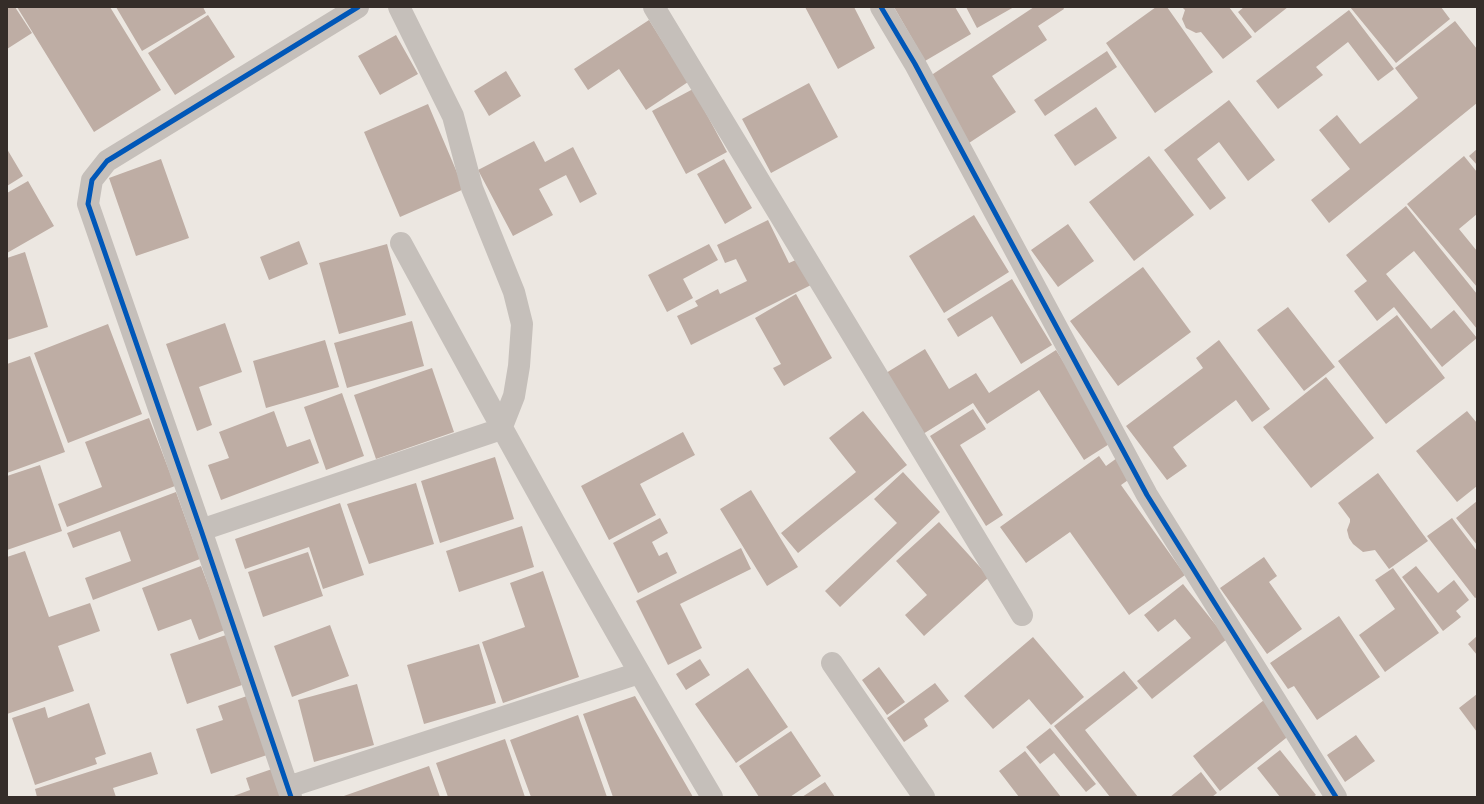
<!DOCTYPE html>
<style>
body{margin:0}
#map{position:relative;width:1484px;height:804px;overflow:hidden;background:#ece7e1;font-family:"Exo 2",sans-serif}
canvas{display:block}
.frame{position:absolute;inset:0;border:8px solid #352d29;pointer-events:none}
</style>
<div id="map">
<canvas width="1484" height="804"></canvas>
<div class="frame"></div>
</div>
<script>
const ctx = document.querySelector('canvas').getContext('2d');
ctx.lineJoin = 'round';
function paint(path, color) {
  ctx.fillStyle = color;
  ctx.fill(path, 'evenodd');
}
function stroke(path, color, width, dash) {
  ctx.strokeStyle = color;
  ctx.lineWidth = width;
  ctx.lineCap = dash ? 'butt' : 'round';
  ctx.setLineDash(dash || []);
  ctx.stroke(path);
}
const building = new Path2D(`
 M7 7H15L32 33 7 49Z
 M17 7H110L161 90 94 132Z
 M116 7H203L206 13 142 51Z
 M805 7H854L875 48 838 69Z
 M894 7H955L971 34 925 61Z
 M966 7H1014L977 28Z
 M1034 7H1063L1064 9 1038 26 1047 40 992 76 1016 112 969 143 927 78Z
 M1156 7H1167L1213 72 1155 113 1106 43Z
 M1182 7H1229L1252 37 1223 59 1201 32 1196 33 1186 28 1182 19 1185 10Z
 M1244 7H1288L1255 33 1238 12Z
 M1350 7H1441L1450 19 1396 63Z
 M1349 10 1394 69 1378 81 1348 42 1316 67 1323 75 1278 109 1256 81Z
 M208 15 235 57 175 95 148 53Z
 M649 20 688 82 646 110 619 69 588 90 574 69Z
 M1455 21 1477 49V103L1329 223 1311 200 1350 169 1319 130 1337 115 1360 144 1401 112 1418 98 1395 68Z
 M396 35 418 74 380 95 358 56Z
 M1107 51 1117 67 1045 116 1034 100Z
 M506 71 521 96 489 116 474 91Z
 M809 83 838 137 771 173 742 119Z
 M693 89 727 152 686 174 652 111Z
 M1229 100 1275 160 1248 181 1219 142 1197 159 1226 198 1210 210 1164 150Z
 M428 104 464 189 400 217 364 132Z
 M1096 107 1117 138 1075 166 1054 135Z
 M534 141 545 162 573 147 597 194 580 203 566 175 539 189 553 215 513 236 478 170Z
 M7 149 23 176 7 186Z
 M1477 149V165L1469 156Z
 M1149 156 1194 215 1134 261 1089 202Z
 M1464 156 1477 172V214L1459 229 1477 251V287L1407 204Z
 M161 159 189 238 136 256 109 178Z
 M724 159 752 208 725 224 697 174Z
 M28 181 54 226 7 253V193Z
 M1406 206 1477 294V329L1414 251 1386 274 1431 329 1454 310 1477 338 1442 367 1394 307 1377 321 1354 291 1367 281 1346 255Z
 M974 215 1009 272 944 313 909 256Z
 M768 220 789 263 798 259 811 285 691 345 677 316 698 306 695 301 718 289 720 294 747 281 736 259 725 263 717 245Z
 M1068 224 1094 261 1058 287 1031 250Z
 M299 241 308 264 269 280 260 257Z
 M387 244 406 315 339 334 319 263Z
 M709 244 718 260 683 279 693 298 667 312 648 275Z
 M25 252 48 327 7 340V258Z
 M1143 267 1191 332 1118 386 1070 321Z
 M1012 279 1052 345 1021 364 992 316 958 337 947 319Z
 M796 294 832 358 784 386 773 368 781 364 755 318Z
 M1288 307 1335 367 1304 391 1257 330Z
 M1397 315 1445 378 1386 424 1338 361Z
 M412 321 424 366 347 388 334 343Z
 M225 323 242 372 199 387 212 425 197 431 166 344Z
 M108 324 142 414 68 443 34 353Z
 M325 340 339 387 266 408 253 361Z
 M1219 340 1270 409 1252 422 1236 400 1173 447 1187 466 1167 480 1126 426 1203 368 1196 358Z
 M925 349 949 389 976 373 989 393 1056 350 1114 441 1084 460 1039 390 987 424 973 403 923 434 886 373Z
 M30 356 65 452 7 473V364Z
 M432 368 454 432 376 459 354 395Z
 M1326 377 1374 438 1311 488 1263 427Z
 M342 393 364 456 326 470 304 407Z
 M973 409 986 429 960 445 1003 515 986 526 930 436Z
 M274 411 287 447 310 439 319 463 221 500 208 465 229 458 219 432Z
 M863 411 907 465 798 553 781 533 856 472 829 438Z
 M1467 411 1477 423V486L1457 502 1416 451Z
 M149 418 175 486 67 527 58 504 102 487 85 442Z
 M683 432 695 455 640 484 656 515 609 540 581 486Z
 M1099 456 1106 466 1117 458 1131 478 1121 485 1185 575 1129 615 1070 532 1026 563 1000 527Z
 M495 457 514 519 440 543 421 481Z
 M40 465 62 531 7 550V476Z
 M903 472 940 512 840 607 825 591 897 523 874 499Z
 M1378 473 1428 541 1389 569 1375 550 1363 552 1353 544 1349 538 1347 530 1350 522V519L1338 503Z
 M416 483 434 544 369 564 347 504Z
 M751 490 798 567 767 586 720 509Z
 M176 492 200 559 93 600 85 578 131 561 120 531 73 548 67 533Z
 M1477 501V545L1456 518Z
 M340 503 364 575 323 589 309 547 245 569 235 539Z
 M660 518 668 533 652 542 659 556 667 552 677 573 638 593 613 543Z
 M1452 518 1477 551V597L1475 598 1427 536Z
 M939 522 989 577 924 636 905 615 927 595 896 561Z
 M522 526 534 567 459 592 446 551Z
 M741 548 751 569 680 604 702 648 668 665 636 601Z
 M25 551 49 617 90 603 100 631 58 646 74 691 7 714V557Z
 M308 552 323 596 263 617 248 572Z
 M1264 557 1277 576 1269 582 1302 629 1267 654 1220 588Z
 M201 566 225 630 199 640 191 619 158 631 142 588Z
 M1416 566 1438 593 1454 580 1469 600 1456 611 1461 617 1443 631 1402 577Z
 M1393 568 1439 633 1385 672 1359 635 1395 609 1375 580Z
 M543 571 579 677 503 703 482 642 525 627 510 583Z
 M1183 584 1227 639 1152 699 1137 681 1191 638 1175 619 1158 632 1144 615Z
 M1339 616 1380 677 1317 720 1294 686 1288 689 1270 663Z
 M330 625 349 676 292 697 274 646Z
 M226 635 242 685 187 704 170 654Z
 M1477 636V655L1468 644Z
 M1033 637 1084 697 1051 725 1029 699 993 729 964 696Z
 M479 644 496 703 424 724 407 665Z
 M700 659 710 675 686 690 676 674Z
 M879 667 905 702 887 715 862 680Z
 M748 668 788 727 736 763 695 704Z
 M1124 671 1138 688 1085 730 1138 797H1110L1054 726Z
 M935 683 949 701 924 719 928 726 904 742 887 718Z
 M357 684 374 745 314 762 298 700Z
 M1477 694V732L1459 708Z
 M247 696 267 755 211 774 196 729 223 720 218 706Z
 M635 696 693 797H613L583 714Z
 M1264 700 1291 734 1220 791 1193 756Z
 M89 703 106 754 95 758 97 764 35 785 12 718 45 707 48 718Z
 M578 715 607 797H531L510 740Z
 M1050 728 1096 784 1086 792 1054 753 1040 764 1026 747Z
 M791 731 821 776 790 797H759L739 766Z
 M1356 735 1375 761 1345 782 1327 755Z
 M505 739 525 797H448L436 763Z
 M1280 750 1316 795 1313 797H1280L1257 768Z
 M1025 751 1061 797H1019L999 771Z
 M151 752 158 774 113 788 116 797H37L35 789Z
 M429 766 440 797H341Z
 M275 768 285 797H231L250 790 246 778Z
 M1201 772 1217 793 1212 797H1170Z
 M825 782 835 797H802Z`);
const minor = new Path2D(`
 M654 7 1022 615
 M881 7 915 64 1147 495 1336 797
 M401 243C502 429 604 615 712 797
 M201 530 501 429 514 396 519 366 522 324 514 292 472 188 453 116 399 7
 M832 663 924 797
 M288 787 639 673
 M291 797 201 530 88 204 92 180 107 161 358 7`);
const cycleway = new Path2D(`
 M881 7 915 64 1147 495 1336 797
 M291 797 201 530 88 204 92 180 107 161 358 7`);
paint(building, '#beada4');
stroke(minor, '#c5bfba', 22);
stroke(cycleway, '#0057b8', 5);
</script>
